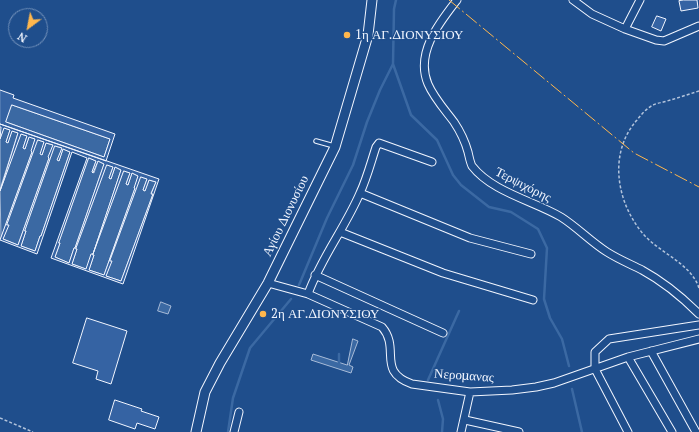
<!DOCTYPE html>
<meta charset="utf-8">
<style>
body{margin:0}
#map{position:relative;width:699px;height:432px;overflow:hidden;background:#1f4e8c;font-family:"PT Serif",serif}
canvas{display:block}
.north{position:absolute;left:8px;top:8px;width:40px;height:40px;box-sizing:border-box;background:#1f4e8c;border:1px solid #7391ba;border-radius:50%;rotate:212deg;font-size:11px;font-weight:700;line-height:16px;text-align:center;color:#f2f6ff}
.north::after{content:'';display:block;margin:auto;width:14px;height:18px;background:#ffb74d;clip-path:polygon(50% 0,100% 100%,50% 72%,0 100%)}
</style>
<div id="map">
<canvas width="699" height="432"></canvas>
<div class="north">N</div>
</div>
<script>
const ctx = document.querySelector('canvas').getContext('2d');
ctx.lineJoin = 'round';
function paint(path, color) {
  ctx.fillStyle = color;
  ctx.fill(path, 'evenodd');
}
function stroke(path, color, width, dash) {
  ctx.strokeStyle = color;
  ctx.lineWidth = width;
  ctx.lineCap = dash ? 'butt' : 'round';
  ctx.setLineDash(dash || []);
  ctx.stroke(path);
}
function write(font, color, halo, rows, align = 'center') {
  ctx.font = font + ' "PT Serif",serif';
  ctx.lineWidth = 3;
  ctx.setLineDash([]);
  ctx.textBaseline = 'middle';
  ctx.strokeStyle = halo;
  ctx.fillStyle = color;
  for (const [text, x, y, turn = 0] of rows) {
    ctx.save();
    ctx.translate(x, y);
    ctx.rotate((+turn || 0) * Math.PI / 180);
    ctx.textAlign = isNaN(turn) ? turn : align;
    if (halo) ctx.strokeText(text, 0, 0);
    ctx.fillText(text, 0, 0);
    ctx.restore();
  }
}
const water = new Path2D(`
 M12 105 110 139 104 157 6 122Z
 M4 128 10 130 6 142 7 143 12 131 18 133 0 189V139Z
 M21 134 27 136 23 148 25 149 29 137 35 139 32 152 1 238 0 191Z
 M38 140 44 142 42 155 46 143 53 145 49 157V158L18 245 3 239 8 225H7Z
 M55 146 62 148 58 160 59 161 63 149 70 152 41 236H40L35 251 21 246 26 231H25Z
 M89 158 96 161 92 172 94 173 98 161 104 164 75 248H74L69 263 55 257 60 243H59Z
 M107 165 113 167 109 178 111 179 115 167 121 170 93 254 86 269 72 264 77 249H76Z
 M124 171 130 173 126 184 128 185 132 173 138 176 135 188 104 275 89 270 94 255H93Z
 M141 177 147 179 143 190 145 191 149 180 156 182 151 193 153 194 121 281 106 276 111 261H110Z
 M161 302 171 306 168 314 158 311Z
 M353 339 358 341 349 365 353 367 351 373 311 360 313 354 347 365Z`);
const stream = new Path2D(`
 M393 64 411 115 437 140 453 175 461 185 489 207 511 212 538 229 547 248 544 299 550 318 562 339 569 366
 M299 285 327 218 353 165 367 122 380 90 393 64 394 9 396 0
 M339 354V366
 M428 380 459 311
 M572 389 582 432
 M438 400 443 419 442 432
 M228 432 233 398 250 348 291 299`);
const building = new Path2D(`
 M684 0H697L698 8 681 11 679 1Z
 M657 16 666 19 661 31 652 27Z
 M0 90 14 95 13 98 115 134 106 161 0 124ZM12 105 110 139 104 157 6 122Z
 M0 124 159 179 123 284 51 258 87 158 72 152 37 254 0 240 32 152 31 151 35 139 29 137 25 149 23 148 27 136 21 134 0 191 18 133 12 131 8 143 6 142 10 130 4 128 0 139 1 127H0ZM38 140 44 142 40 154 42 155 46 143 53 145 48 157 49 158 18 245 3 239 9 225H7ZM55 146 62 148 57 160 59 161 63 149 70 152 41 236H40L35 251 21 246 26 231H25ZM89 158 96 161 92 172 93 173 98 161 104 164 75 248H74L69 263 55 257 60 243H59ZM107 165 113 167 109 178 111 179 115 167 121 170 93 254H91L86 269 72 264 77 249H76ZM124 171 130 173 126 184 128 185 132 173 138 176 134 188H135L104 275 89 270 94 255H93ZM141 177 147 179 143 190 145 191 149 180 156 182 151 194H153L121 281 106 276 112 261H110Z
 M87 318 127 331 111 384 96 379 98 371 73 363Z
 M115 400 142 409 141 411 159 417 155 429 137 423 135 429 109 420Z`);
const path = new Path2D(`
 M699 91C689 94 678 98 667 101 661 103 655 103 650 107 645 110 641 115 637 120 607 154 617 205 645 236 662 254 691 264 699 288
 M0 418 33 432`);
const service = new Path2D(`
 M316 141 334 146`);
const minor = new Path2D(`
 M457 0C439 23 415 53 428 84 434 98 445 110 454 122 460 131 465 141 468 152 469 156 470 162 472 166 492 192 534 201 561 217 577 227 591 242 607 252 618 259 630 264 642 270 664 282 682 297 699 314
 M573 0 592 14 625 29 656 40 664 41 699 26
 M625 29 640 0
 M360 193 470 238 531 254
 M340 232 443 273 533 300
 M315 275 443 333
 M268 283 308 294 382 327C401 349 376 371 412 384L470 392 512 390 536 387 554 383 628 357 699 339
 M308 294C321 258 345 228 360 193 367 178 371 162 376 147L379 143 432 162
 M651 351 696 432
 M628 357 672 432
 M465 420 519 432
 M234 432 239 412
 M461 432 470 392
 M628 432 595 369V352L609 339 699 325`);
const tertiary = new Path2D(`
 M196 432 205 392 220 363 268 283 335 147 368 35 372 0`);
const power = new Path2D(`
 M449 0 634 153 699 187`);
const markers = [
 [347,35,4,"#ffb74d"],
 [263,314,4,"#ffb74d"]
];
const poiNames = [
 ["1η ΑΓ.ΔΙΟΝΥΣΙΟΥ",355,35],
 ["2η ΑΓ.ΔΙΟΝΥΣΙΟΥ",271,314]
];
const streetNames = [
 ["Τερψιχόρης",523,185,27],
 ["Αγίου Διονυσίου",286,216,-64],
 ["Νερομανας",464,376,4]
];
paint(water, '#3b69a3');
stroke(water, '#a8bbd7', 1);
stroke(stream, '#3b69a3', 2.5);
paint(building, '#3563a3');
stroke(building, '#f2f6ff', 1);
stroke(service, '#f2f6ff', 5.5);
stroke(minor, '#f2f6ff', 9);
stroke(tertiary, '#f2f6ff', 11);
stroke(path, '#b3c4dc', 1.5, [3, 2]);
stroke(service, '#1f4e8c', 3.5);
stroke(minor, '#1f4e8c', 7);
stroke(tertiary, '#1f4e8c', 9);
stroke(power, '#ffb74d', 1, [14, 3, 2, 3]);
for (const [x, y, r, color] of markers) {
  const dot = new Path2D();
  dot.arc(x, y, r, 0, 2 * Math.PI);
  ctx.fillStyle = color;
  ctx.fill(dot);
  stroke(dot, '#1f4e8c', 1.5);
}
write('13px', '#f2f6ff', '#1f4e8c', poiNames, 'left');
write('13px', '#f2f6ff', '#1f4e8c', streetNames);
</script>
